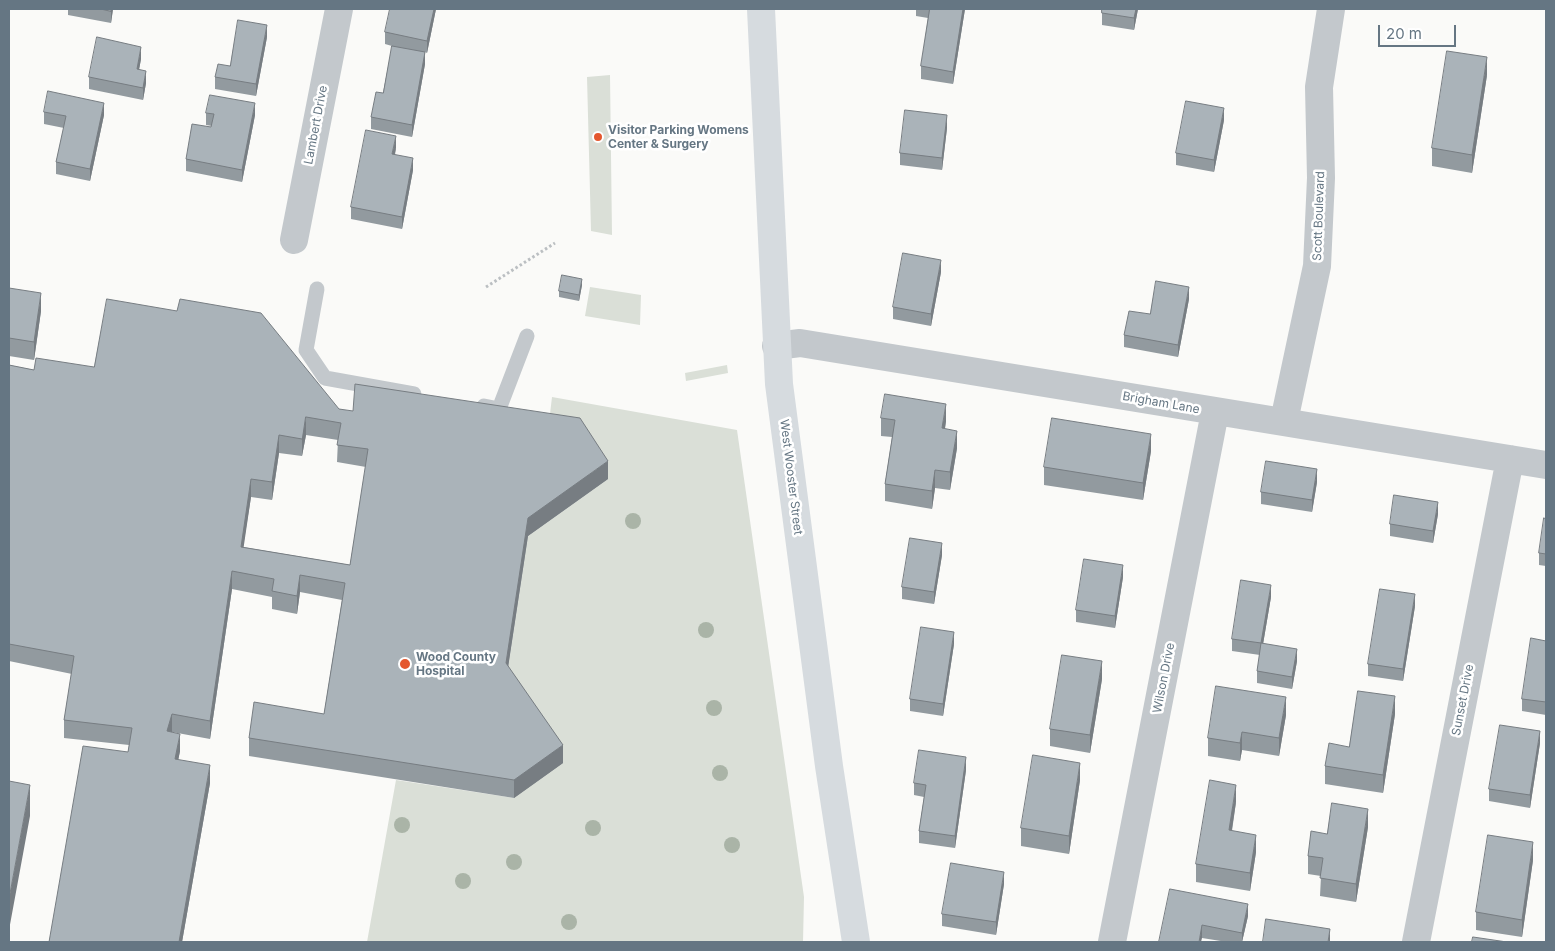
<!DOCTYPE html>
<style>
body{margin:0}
#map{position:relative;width:1555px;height:951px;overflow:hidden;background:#fafaf8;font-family:Inter,sans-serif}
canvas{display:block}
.frame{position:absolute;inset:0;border:10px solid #657683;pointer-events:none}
.scale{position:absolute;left:1378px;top:25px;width:78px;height:22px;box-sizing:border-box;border:2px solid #657683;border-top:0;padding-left:6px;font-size:15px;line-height:18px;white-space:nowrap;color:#657683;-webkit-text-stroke:4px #fff;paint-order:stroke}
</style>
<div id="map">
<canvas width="1555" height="951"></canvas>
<div class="frame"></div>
<div class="scale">20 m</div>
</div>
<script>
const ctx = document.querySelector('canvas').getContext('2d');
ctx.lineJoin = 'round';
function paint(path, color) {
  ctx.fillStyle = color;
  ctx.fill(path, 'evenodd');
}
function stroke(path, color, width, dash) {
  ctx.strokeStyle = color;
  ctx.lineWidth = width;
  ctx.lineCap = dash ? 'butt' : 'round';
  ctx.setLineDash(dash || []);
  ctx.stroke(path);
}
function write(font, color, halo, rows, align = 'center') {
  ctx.font = font + ' Inter,sans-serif';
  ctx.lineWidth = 5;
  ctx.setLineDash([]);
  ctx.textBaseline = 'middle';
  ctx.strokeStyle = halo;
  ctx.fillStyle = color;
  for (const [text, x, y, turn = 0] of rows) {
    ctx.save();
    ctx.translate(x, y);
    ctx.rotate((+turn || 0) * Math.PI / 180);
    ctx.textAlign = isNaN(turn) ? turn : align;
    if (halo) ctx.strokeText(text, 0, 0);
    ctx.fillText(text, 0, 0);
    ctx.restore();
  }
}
const green = new Path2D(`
 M610 75 612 235 591 231 587 77Z
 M590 287 641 295 640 325 585 316Z
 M727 365 728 373 686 381 685 373Z
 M552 397 737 430 804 897 803 942H367L396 780 514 798 506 681 528 536 608 479 548 431Z`);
const path = new Path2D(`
 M486 287 555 243`);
const service = new Path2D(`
 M317 289 306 350 325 378 414 394
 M484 406 499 409 527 336`);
const minor = new Path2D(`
 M294 240 339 9
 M776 346 800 343 1546 465
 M1284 421 1317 266 1321 178 1319 87 1331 9
 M1112 942 1215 412
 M1416 942 1510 459`);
const secondary = new Path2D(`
 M761 9 779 384 829 766 856 942`);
const trees = [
 [633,521],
 [706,630],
 [714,708],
 [720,773],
 [402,825],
 [593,828],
 [732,845],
 [514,862],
 [463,881],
 [569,922]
];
const wall = new Path2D(`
 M68 9H113L111 23 68 15Z
 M436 9 427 53 425 52V64L412 137 371 129V117L383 93 392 46 385 44V32Z
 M916 9H965L953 84 921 79V66L928 18 916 16Z
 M1138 9 1134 30 1102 25V13Z
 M267 37 256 96 215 89V77Z
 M141 59 139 69 146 83 143 100 89 89V77Z
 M1487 75 1472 173 1432 166V148Z
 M44 112 104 115 90 181 56 174V162L64 128 44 124Z
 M206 113 255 115 242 182 186 171V159L211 127 212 126 206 125Z
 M1224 120 1214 172 1176 165V153Z
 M947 128 942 170 900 165V153Z
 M396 148 395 155 413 170 402 229 351 219V207Z
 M941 272 931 326 893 319V307Z
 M582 285 579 301 559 297V291Z
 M9 288 41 311 34 360 9 356Z
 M1189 299 1178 357 1124 347V335L1150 314Z
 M9 365 34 370 339 409 608 479 528 536 508 667 563 763 514 798 249 756V738L324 714 342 600 300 592 297 614 272 609V597L232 589 210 739 172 732 180 751 178 760 210 783 182 942H49L128 752 129 745 64 738V720L72 674 9 661ZM306 435 338 440 337 462 366 467 350 565 243 547 251 497 272 500 279 453 302 456Z
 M881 418 946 421 945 429 957 448 950 490 935 488 932 509 885 501V484L892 437 881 436Z
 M1151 451 1143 500 1044 485V467Z
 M1317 482 1312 512 1261 504V492Z
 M1438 514 1433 543 1390 536V524Z
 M1546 519V566L1539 565V553Z
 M942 555 934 604 902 599V587Z
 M1123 577 1115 628 1076 622V610Z
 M1271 597 1263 644 1297 661 1292 689 1257 683V671L1260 655 1232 651V639Z
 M1415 606 1403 681 1368 676V664Z
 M1546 641V715L1522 711V699Z
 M954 644 943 716 910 711V699Z
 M1102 679 1090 753 1050 746V729Z
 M1395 714 1383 793 1325 784V766L1349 747Z
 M1286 715 1279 756 1242 750 1240 761 1208 756V738Z
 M1540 743 1530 808 1489 801V789Z
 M966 770 955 848 919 843V831L924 797 914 795V783Z
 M1080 780 1069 854 1021 846V828Z
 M1236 802 1232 831 1256 852 1250 891 1196 882V864Z
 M1368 827 1356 902 1320 896 1321 876 1308 874V856L1327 834Z
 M1533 860 1522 937 1476 930V912Z
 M1004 884 996 935 942 926V914Z
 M1170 889 1248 916 1242 942H1227L1202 938Z`);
const shadedWall = new Path2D(`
 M111 9H113L111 23Z
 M434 9H436L427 53V41Z
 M963 9H965L953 84V72Z
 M1136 9H1138L1134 30V18Z
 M267 25V37L256 96V84Z
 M141 47V59L137 81V69Z
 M425 52V64L412 137V125Z
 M1487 57V75L1472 173V155Z
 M146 71V83L143 100V88Z
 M104 103V115L90 181V169Z
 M255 103V115L242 182V170Z
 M1224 108V120L1214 172V160Z
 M947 115V128L942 170V158Z
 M396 136V148L392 166V154Z
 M413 158V170L402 229V217Z
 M941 260V272L931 326V314Z
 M582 279V285L579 301V295Z
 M1189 287V299L1178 357V345Z
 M41 293V311L34 360V342Z
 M946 404V421L942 446V428Z
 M306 417V435L302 456V439Z
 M957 431V448L950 490V472Z
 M1151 434V451L1143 500V483Z
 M279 435V453L272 500V482Z
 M608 461V479L528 536 506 681V663L528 518Z
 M1317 469V482L1312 512V500Z
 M935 470V488L932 509V491Z
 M251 479V497L241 565V547Z
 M1438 502V514L1433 543V531Z
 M942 543V555L934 604V592Z
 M1123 565V577L1115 628V616Z
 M232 571V589L210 739V721Z
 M300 575V592L297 614V596Z
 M1271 585V597L1261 656V643Z
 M1415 594V606L1403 681V669Z
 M954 632V644L943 716V704Z
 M1297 649V661L1292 689V677Z
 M1102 661V679L1090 753V735Z
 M1395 696V714L1383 793V775Z
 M1286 697V715L1279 756V738Z
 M172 714V732L167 749V731Z
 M1540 731V743L1530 808V795Z
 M1242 732V750L1240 761V743Z
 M180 734V751L175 777V759Z
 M563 745V763L514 798V780Z
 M966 757V770L955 848V836Z
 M1080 763V780L1069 854V836Z
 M210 765V783L182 942H179Z
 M30 785V816L9 930V899Z
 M1236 785V802L1229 848V830Z
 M1368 809V827L1356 902V884Z
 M1256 835V852L1250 891V873Z
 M1533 842V860L1522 937V920Z
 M1004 872V884L996 935V922Z
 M1248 904V916L1242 942V933Z
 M1202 925V938L1201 942H1199Z
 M1330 929V942H1328Z`);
const building = new Path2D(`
 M101 9H111V11Z
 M390 9H434L427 41 385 32Z
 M930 9H963L953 72 921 66Z
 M1102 9H1136L1134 18 1102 13Z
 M238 20 267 25 256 84 215 77 218 64 230 66Z
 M97 37 141 47 137 69 146 71 143 88 89 77Z
 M392 46 425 52 412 125 371 117 376 92 383 93Z
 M1447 51 1487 57 1472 155 1432 148Z
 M48 91 104 103 90 169 56 162 66 116 44 112Z
 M210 95 255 103 242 170 186 159 192 124 211 127 214 114 206 113Z
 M1186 101 1224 108 1214 160 1176 153Z
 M905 110 947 115 942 158 900 153Z
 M366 130 396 136 392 154 413 158 402 217 351 207Z
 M903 253 941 260 931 314 893 307Z
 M562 275 582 279 579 295 559 291Z
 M1156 281 1189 287 1178 345 1124 335 1129 311 1150 314Z
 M9 288 41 293 34 342 9 338Z
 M107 299 177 311 180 299 261 313 339 409 353 411 355 384 580 418 608 461 528 518 506 663 563 745 514 780 249 738 254 702 324 714 345 583 300 575 297 596 272 591 274 579 232 571 210 721 172 714 167 731 180 734 175 759 210 765 179 942H49L83 746 128 752 132 728 64 720 74 656 9 644V365L34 370 36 358 94 367ZM306 417 341 423 337 445 368 449 350 565 241 547 251 479 272 482 279 435 302 439Z
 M885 394 946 404 942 428 957 431 950 472 935 470 932 491 885 484 895 420 881 418Z
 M1052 418 1151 434 1143 483 1044 467Z
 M1266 461 1317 469 1312 500 1261 492Z
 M1394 495 1438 502 1433 531 1390 524Z
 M1544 518 1546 519V554L1539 553Z
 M910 538 942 543 934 592 902 587Z
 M1084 559 1123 565 1115 616 1076 610Z
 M1241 580 1271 585 1261 643 1297 649 1292 677 1257 671 1261 643 1232 639Z
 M1380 589 1415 594 1403 669 1368 664Z
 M921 627 954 632 943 704 910 699Z
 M1531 638 1546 641V702L1522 699Z
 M1062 655 1102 661 1090 735 1050 729Z
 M1216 686 1286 697 1279 738 1242 732 1240 743 1208 738Z
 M1358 691 1395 696 1383 775 1325 766 1329 743 1349 747Z
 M1500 725 1540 731 1530 795 1489 789Z
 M919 750 966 757 955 836 919 831 926 785 914 783Z
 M1033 755 1080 763 1069 836 1021 828Z
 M1210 780 1236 785 1229 830 1256 835 1250 873 1196 864Z
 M9 781 30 785 9 899Z
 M1332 803 1368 809 1356 884 1320 878 1323 858 1308 856 1311 831 1327 834Z
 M1488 835 1533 842 1522 920 1476 912Z
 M951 863 1004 872 996 922 942 914Z
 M1170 889 1248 904 1242 933 1202 925 1199 942H1159Z
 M1266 919 1330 929 1328 942H1263Z
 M1473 937 1507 942H1472Z`);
const markers = [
 [598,137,5,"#e4572e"],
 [405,664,6,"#e4572e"]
];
const streetNames = [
 ["Lambert Drive",316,125,-79],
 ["Scott Boulevard",1319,216,-88],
 ["Brigham Lane",1161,403,10],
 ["West Wooster Street",791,477,83],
 ["Wilson Drive",1164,678,-79],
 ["Sunset Drive",1463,700,-79]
];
const poiNames = [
 ["Visitor Parking Womens",608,130],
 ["Center & Surgery",608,144],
 ["Wood County",416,657],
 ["Hospital",416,671]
];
paint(green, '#dadfd7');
stroke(path, '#bbbfc2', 3, [2.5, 2.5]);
stroke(service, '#c3c8cc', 15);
stroke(minor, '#c3c8cc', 28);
stroke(secondary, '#d6dbdf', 28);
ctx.fillStyle = '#aab4a7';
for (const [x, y] of trees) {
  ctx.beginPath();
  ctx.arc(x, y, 8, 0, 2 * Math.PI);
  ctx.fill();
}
paint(wall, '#929a9f');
paint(shadedWall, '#777d82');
paint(building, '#aab3b9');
stroke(building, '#777d82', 1);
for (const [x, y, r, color] of markers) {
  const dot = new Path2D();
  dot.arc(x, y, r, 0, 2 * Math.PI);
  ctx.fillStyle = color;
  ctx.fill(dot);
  stroke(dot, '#fff', 2);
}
write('12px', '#657683', '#fff', streetNames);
write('bold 12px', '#657683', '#fff', poiNames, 'left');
</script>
